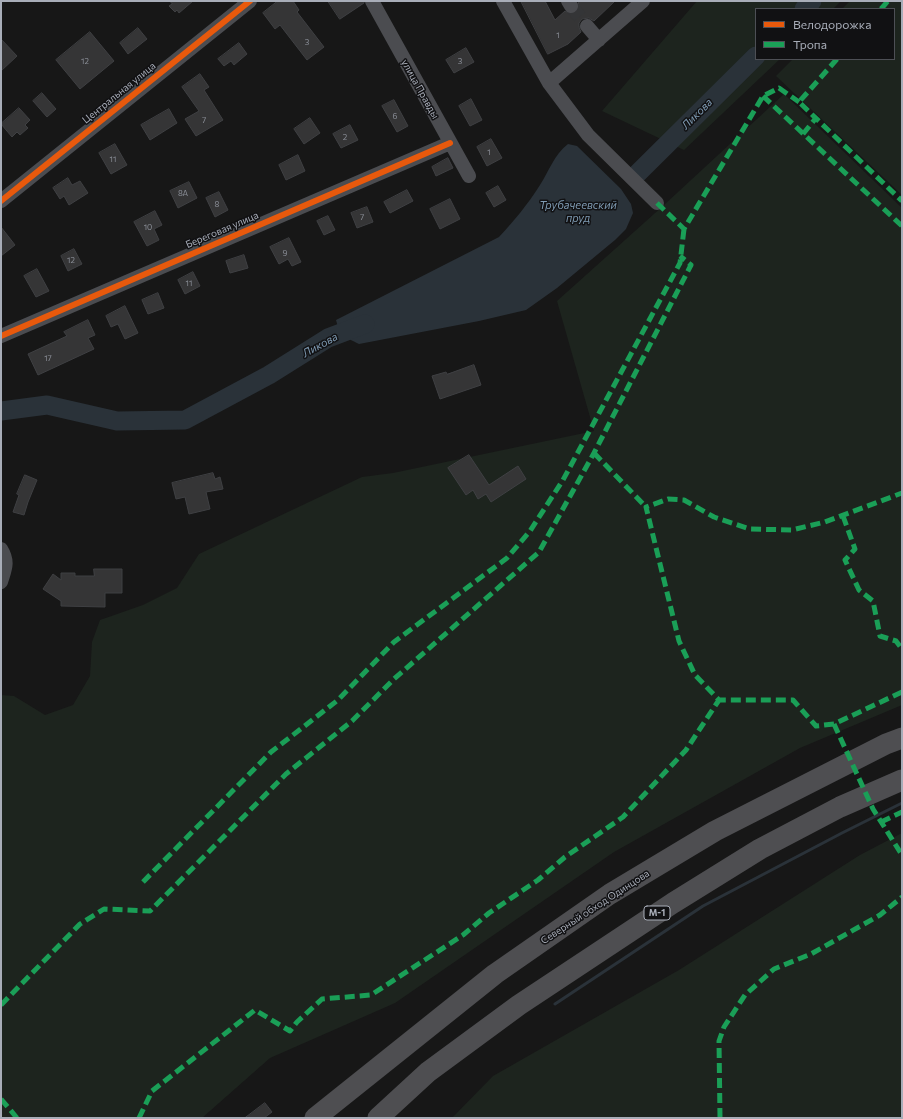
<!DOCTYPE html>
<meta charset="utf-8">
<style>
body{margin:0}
#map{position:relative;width:903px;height:1119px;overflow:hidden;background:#171717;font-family:Commissioner,sans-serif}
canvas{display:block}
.frame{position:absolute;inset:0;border:2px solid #a8adb8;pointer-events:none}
.legend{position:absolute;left:755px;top:8px;width:140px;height:52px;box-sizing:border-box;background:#111113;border:1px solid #4d4f55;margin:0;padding:5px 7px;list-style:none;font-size:12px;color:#a8adb8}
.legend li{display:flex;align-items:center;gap:8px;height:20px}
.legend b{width:20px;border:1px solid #4d4f55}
</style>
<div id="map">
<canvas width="903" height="1119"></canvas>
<div class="frame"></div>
<ul class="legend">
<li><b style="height:5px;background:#e8590c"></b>Велодорожка</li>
<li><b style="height:5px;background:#1a9f57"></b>Тропа</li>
</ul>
</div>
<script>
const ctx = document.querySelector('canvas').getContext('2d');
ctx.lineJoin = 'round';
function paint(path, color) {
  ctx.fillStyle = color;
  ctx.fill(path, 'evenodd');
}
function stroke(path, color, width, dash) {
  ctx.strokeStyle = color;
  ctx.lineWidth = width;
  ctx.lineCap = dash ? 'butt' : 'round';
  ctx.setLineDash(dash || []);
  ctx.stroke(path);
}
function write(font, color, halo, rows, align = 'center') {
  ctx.font = font + ' Commissioner,sans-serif';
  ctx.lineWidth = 3;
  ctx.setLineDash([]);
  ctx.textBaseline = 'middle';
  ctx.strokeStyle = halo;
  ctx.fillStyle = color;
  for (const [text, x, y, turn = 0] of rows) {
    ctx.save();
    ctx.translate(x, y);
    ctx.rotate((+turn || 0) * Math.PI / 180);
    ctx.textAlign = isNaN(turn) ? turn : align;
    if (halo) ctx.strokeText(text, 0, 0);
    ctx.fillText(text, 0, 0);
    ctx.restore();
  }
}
const green = new Path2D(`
 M697 1H841L833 9H756V59H780L684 150 602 111Z
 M850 1H902V195L776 76 793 59H894V9H842Z
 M784 94 902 208V705L800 748 614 852 395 1003 270 1058 202 1118H1V695L14 696 45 715 73 705 90 676 92 642 100 620 143 605 177 588 199 554 362 477 393 473 594 431 557 301 664 205Z
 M902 833V1118H452L493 1076 679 970 860 855Z`);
const water = new Path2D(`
 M568 144 577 146 621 189 631 204 633 213 626 229 615 240 557 288 526 310 479 321 359 344C345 337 340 336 336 320L499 237C514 221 528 204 540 185 549 171 554 155 568 144Z`);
const stream = new Path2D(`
 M555 1004 703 906 842 833 902 803`);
const river = new Path2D(`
 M804 9 812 1
 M638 173 756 56
 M1 411 47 405 117 421 185 420 269 375 328 338 365 324`);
const building = new Path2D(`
 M170 1H193L179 13 177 10 175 12 169 6 172 4Z
 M278 1H293L299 10 297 12 324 47 307 60 280 25 275 29 263 13Z
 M328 1H364V3L340 19Z
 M521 1H545L555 20 565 11 571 14 576 13 579 6 578 1H615L594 21 589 18 582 19 579 23V27L581 32 568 44 548 54Z
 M138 28 147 39 128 54 120 43Z
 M90 32 114 61 80 89 56 60Z
 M1 39 17 56 1 71Z
 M239 43 247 54 234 65 231 61 224 66 218 59Z
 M466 48 474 62 454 73 446 60Z
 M200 74 209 87 204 90 223 120 196 136 185 119 199 111 182 87Z
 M42 93 56 109 47 117 33 101Z
 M471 99 482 120 470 126 459 106Z
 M394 100 408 126 397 132 382 106Z
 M19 108 30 120 25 125 28 128 20 135 17 132 12 137 1 124Z
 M169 109 177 123 150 140 141 125Z
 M310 118 320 133 304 144 294 129Z
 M350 125 358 140 341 148 333 134Z
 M491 139 502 158 487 166 477 147Z
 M115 144 127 165 111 174 99 153Z
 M298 155 305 171 286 180 279 165Z
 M448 158 453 168 436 176 432 167Z
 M68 178 72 185 80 181 88 193 69 205 64 196 60 199 53 188Z
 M189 182 197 198 178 208 170 191Z
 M498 186 506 200 494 207 486 193Z
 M407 190 413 201 390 213 384 202Z
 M219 192 228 210 215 217 206 198Z
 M450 199 460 219 440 229 430 209Z
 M367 207 373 222 357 228 351 213Z
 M155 211 162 225 154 229 159 240 147 246 134 222Z
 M328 216 335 230 324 235 317 221Z
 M1 227 15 245 1 256Z
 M289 238 301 262 292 266 288 259 279 264 270 247Z
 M74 249 82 264 68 271 61 256Z
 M244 255 248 268 230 273 226 261Z
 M37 269 49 291 36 297 24 276Z
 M193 272 200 286 185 294 178 280Z
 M158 293 164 308 148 314 142 300Z
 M125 306 138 333 125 339 118 324 111 327 106 316Z
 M88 320 95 335 88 338 94 349 38 375 28 354 67 336 64 332Z
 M474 365 481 385 440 399 432 376 446 372 447 374Z
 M469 455 489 485 518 466 526 479 491 502 486 494 478 499 473 490 466 495 448 468Z
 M213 473 215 479 220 477 223 489 206 492 210 509 189 514 185 497 176 499 172 483Z
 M25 475 37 480 28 502 24 515 13 512 19 495 17 494Z
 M94 569H122V593H105V607L61 606V601L43 589 53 574 61 580V573H75V576H94Z
 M265 1103 272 1112 264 1118H245Z`);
const minorTunnel = new Path2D(`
 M571 6 587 26`);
const minor = new Path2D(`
 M372 1 469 176
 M503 1 549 83 588 135 657 203
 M568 1 571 6
 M587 26 599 40
 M549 83 643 1
 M1 201 250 1
 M1 336 450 143
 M1 549C9 562 5 569 1 582`);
const highway = new Path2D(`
 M315 1118 495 974 610 894 715 831 886 744 902 738
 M378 1118 428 1072 519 1005 673 903 760 849 840 807 902 780`);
const quiet = new Path2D(`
 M881 9 888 1
 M837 59 799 102 902 201
 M763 96 902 226
 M803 134 816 118
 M657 203 684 229 763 96 779 88 799 102
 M594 453 646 507
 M843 516 855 549 845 560 859 590 873 601 880 636 896 641 902 649
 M902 692 834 724 873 809 902 855
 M834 724 816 726 793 700H719L695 675 679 641 646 507 668 499 684 500 714 517 750 529 792 530 825 522 902 493
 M881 822 902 812
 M143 882 271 752 338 700 394 642 507 558 530 531 563 480 680 263 684 229
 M1 1005 80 924 104 909 150 911 286 774 352 721 394 679 539 552 594 453 691 265 680 256
 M1 1099 17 1118
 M139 1118 152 1091 255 1010 290 1031 297 1022 322 999 371 995 463 935 489 913 538 880 565 857 623 817 686 750 719 700
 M720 1118 719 1041 724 1027 745 995 774 969 811 954 880 915 902 897`);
const cycleway = new Path2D(`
 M1 201 250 1
 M1 336 450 143`);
const numberNames = [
 ["1",558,35],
 ["3",307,42],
 ["12",85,61],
 ["3",460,61],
 ["6",395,116],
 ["7",204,120],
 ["2",345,137],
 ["1",489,152],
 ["11",113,159],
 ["8А",183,193],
 ["8",217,204],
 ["7",362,217],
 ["10",148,227],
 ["9",285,253],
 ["12",71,260],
 ["11",189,283],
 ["17",48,358]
];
const shields = [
 [657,913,26]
];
const shieldNames = [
 ["М-1",657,913]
];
const streetNames = [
 ["улица Правды",420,89,61],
 ["Центральная улица",119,93,-39],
 ["Береговая улица",222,230,-23],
 ["Северный обход Одинцова",595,907,-33]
];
const waterNames = [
 ["Ликова",697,114,-45],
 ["Трубачеевский",578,205],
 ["пруд",578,218],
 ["Ликова",320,345,-29]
];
paint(green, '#1d241e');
paint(water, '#2a3239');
stroke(stream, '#2a3239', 3);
stroke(river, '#2a3239', 19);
paint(building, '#353536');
stroke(building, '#3f4043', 1);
stroke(minorTunnel, '#343537', 14, [14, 7]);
stroke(minor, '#4b4c50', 14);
stroke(highway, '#4e4e51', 21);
stroke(quiet, '#1a9f57', 5, [10, 5]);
stroke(cycleway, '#e8590c', 6);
write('8px', '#8b8f98', null, numberNames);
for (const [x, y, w] of shields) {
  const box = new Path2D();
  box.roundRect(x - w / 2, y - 7, w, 14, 3);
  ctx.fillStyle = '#111113';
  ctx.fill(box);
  stroke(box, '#a8adb8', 1);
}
write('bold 9px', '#a8adb8', null, shieldNames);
write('10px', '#a8adb8', '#111113', streetNames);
write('italic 11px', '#7f9bb3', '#111113', waterNames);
</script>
